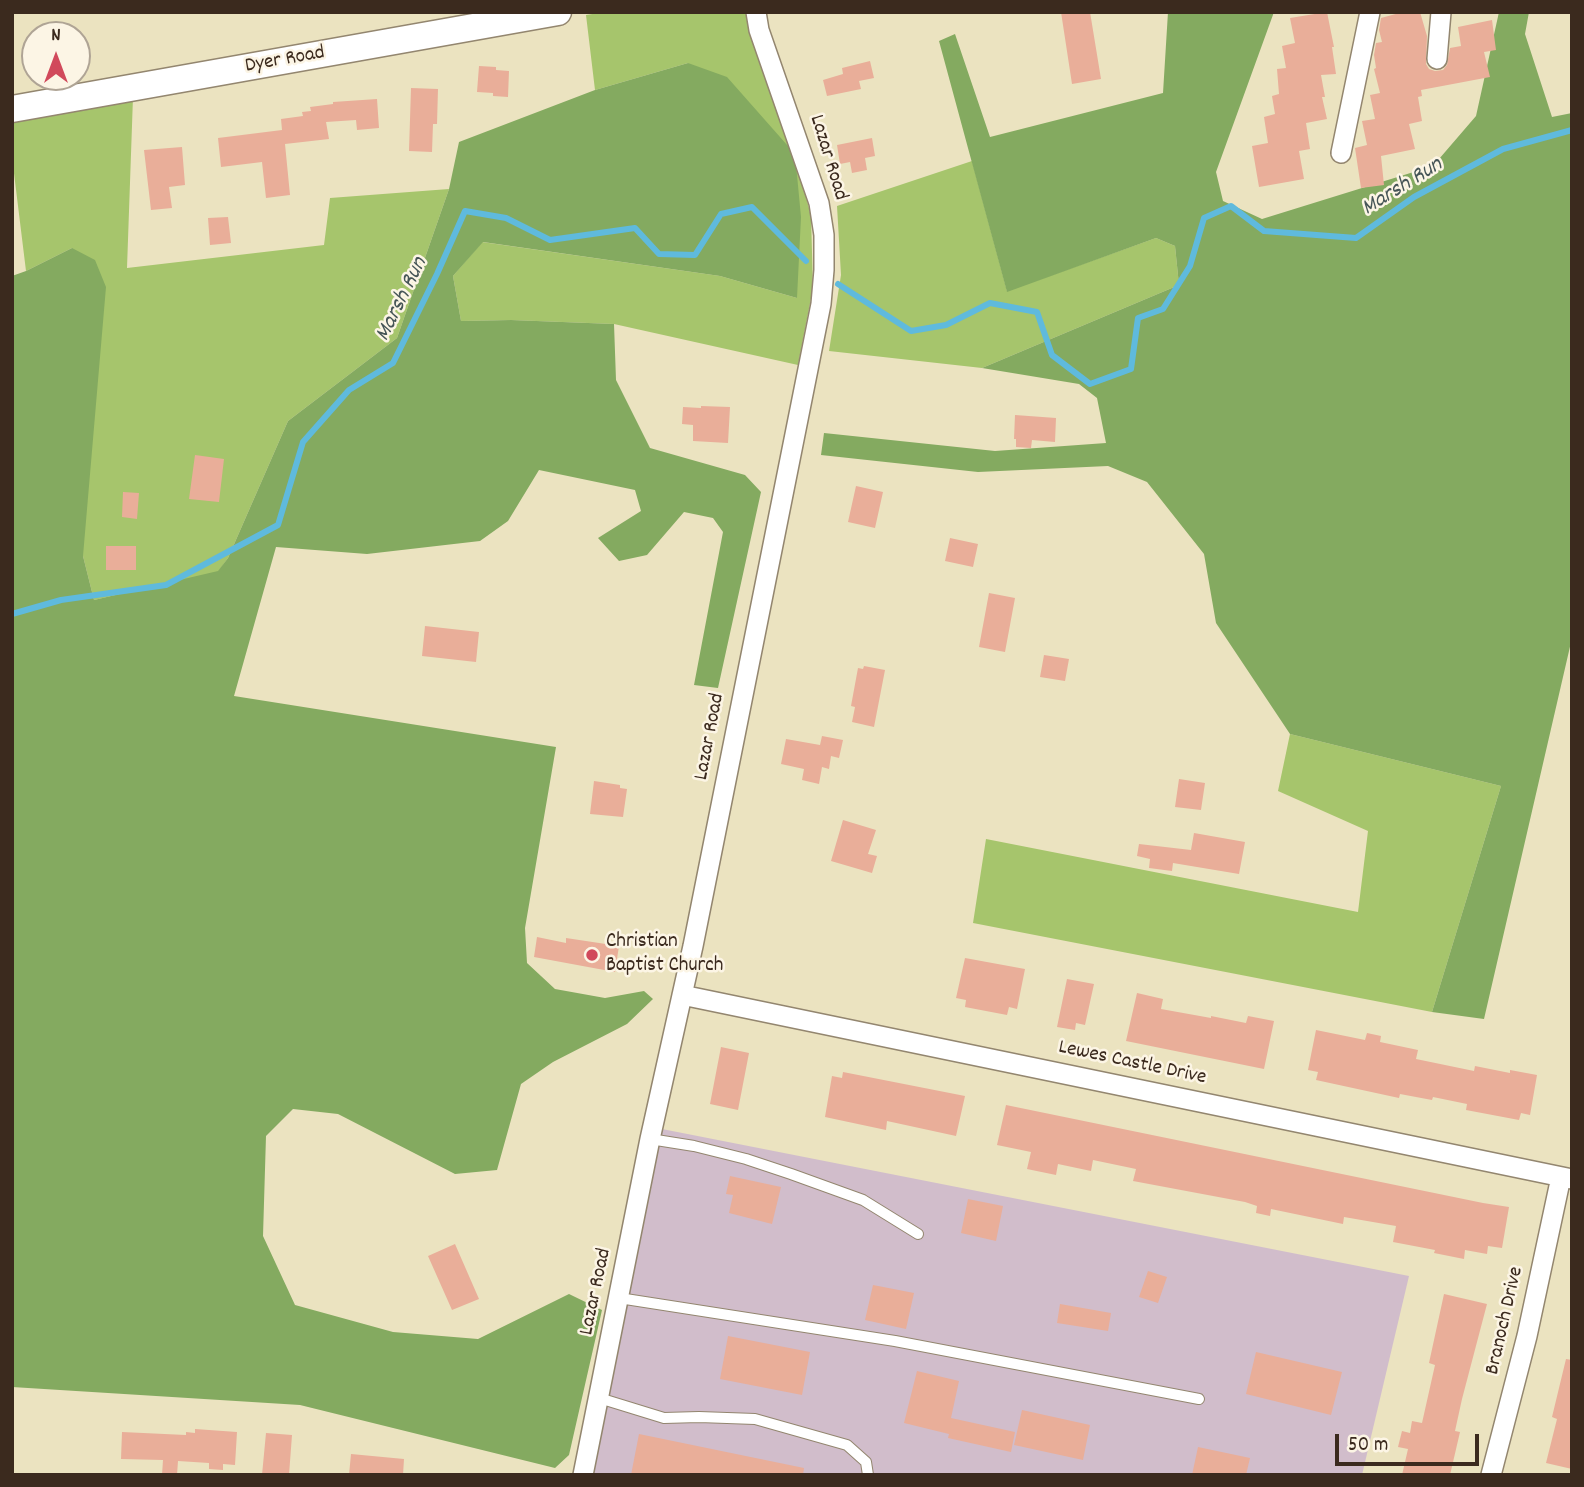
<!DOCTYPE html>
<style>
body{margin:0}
#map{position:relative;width:1584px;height:1487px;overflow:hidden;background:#ebe3c0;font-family:Dekko,sans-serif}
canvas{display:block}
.frame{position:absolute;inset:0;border:14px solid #3b2a1e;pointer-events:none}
.north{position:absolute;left:21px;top:21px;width:70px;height:70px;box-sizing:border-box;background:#fcf5e5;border:2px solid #afa495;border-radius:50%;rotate:0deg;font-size:19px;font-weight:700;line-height:28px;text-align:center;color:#3b2a1e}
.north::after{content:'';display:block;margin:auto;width:24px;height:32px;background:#d1495b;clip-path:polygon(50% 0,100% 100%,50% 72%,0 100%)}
.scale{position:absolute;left:1335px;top:1434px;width:144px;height:32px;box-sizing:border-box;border:4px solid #3b2a1e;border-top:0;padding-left:9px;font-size:21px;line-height:24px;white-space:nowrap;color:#3b2a1e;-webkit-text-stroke:5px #fcf5e5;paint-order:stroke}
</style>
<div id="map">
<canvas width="1584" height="1487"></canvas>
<div class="frame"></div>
<div class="north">N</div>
<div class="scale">50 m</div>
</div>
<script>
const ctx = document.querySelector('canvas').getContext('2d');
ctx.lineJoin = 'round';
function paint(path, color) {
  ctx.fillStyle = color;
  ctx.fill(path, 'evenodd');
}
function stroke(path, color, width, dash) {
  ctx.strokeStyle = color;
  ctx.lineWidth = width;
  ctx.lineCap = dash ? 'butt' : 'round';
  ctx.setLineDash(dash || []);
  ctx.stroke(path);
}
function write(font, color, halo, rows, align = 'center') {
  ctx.font = font + ' Dekko,sans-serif';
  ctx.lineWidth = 5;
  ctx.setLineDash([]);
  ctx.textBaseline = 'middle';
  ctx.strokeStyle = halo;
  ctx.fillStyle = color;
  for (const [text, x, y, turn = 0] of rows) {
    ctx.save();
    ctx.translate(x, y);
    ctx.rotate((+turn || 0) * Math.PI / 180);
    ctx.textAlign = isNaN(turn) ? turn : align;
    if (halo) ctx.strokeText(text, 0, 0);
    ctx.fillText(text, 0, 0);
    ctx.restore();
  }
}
const industrial = new Path2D(`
 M662 1129 1409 1276 1362 1475H591Z`);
const green = new Path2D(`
 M605 12H745L795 154 811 216 813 288 798 365 614 324 511 320 461 321 453 276 482 242 720 276 797 298 688 63 595 90 586 15Z
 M133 97 127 268 324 245 330 198 449 189 397 338 288 421 228 558 218 572 94 600 83 556 72 248 26 271 12 157V118Z
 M972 161 1007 291 1156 238 1175 246 1179 285 982 368 829 351 841 275 837 206Z
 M1290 734 1501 786 1432 1012 973 923 986 839 1358 912 1368 831 1278 791Z`);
const forest = new Path2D(`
 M1168 12H1274L1216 172 1223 201 1262 219 1433 166 1476 116 1499 12H1529L1525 34 1552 117 1572 113V638L1484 1019 1432 1012 1501 786 1290 734 1216 623 1204 554 1147 482 1108 466 978 472 821 455 824 433 995 451 1106 443 1097 398 1079 384 982 368 1179 285 1175 246 1156 238 1007 292 939 41 955 34 990 137 1163 93Z
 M688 63 727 77 795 154 801 217 797 298 720 276 483 242 453 276 461 321 511 320 614 324 616 380 650 448 745 475 761 492 718 688 694 685 723 532 713 518 684 512 647 555 619 561 598 538 641 511 635 490 539 470 508 521 480 541 367 554 276 547 234 696 556 747 525 928 527 963 555 989 605 998 644 991 653 999 627 1024 553 1062 521 1084 497 1170 455 1174 338 1114 293 1109 266 1136 263 1236 295 1305 393 1332 478 1339 569 1294 602 1310 569 1455 555 1468 300 1405 12 1387V276L26 271 72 248 95 260 106 287 83 556 94 600 218 571 228 558 288 421 397 338 449 189 459 142 595 90Z`);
const stream = new Path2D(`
 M838 284 911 331 946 325 990 303 1037 312 1052 355 1090 384 1131 369 1138 318 1163 309 1190 266 1204 218 1231 206 1264 231 1356 238 1414 197 1503 149 1572 130
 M12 614 61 600 166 585 278 525 303 442 349 390 393 363 437 274 465 211 506 218 550 240 635 228 659 254 695 255 721 214 752 207 806 261`);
const building = new Path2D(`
 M1061 12H1090L1101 79 1072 84Z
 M1327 12 1334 47H1332L1336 74 1321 75 1325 97H1322L1327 119 1306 123 1310 149 1299 151 1304 179 1259 187 1252 146 1268 143 1264 117 1275 114 1272 96 1279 94 1277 69 1286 68 1282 46 1295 43 1290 18Z
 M1403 12H1420L1427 36 1426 64 1429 69 1435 71 1443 70 1447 65 1450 48 1461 46 1458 27 1492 20 1496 50 1484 52 1490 77 1421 90 1422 96 1418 97 1422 121 1409 124 1415 149 1381 156 1384 185 1361 188 1355 148 1367 145 1362 121 1375 119 1370 95 1380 93 1374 69 1376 68 1374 55 1376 43 1382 42 1379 30 1381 18Z
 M870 61 874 78 859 81 861 89 827 96 823 80 843 74 842 68Z
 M479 66 496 67V70L509 71 508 97 493 96V93L477 92Z
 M411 88 438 89 437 124H433L432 152 409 151Z
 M377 99 379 128 357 130 356 120 326 122 329 139 285 144 290 195 266 198 262 162 221 167 218 138 282 130 281 119 303 116 302 112 311 111 310 107 333 104V102Z
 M872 138 875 156 865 158 867 170 852 173 850 162 840 164 837 145Z
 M182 147 185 185 169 187 172 208 151 210 144 150Z
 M228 217 231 243 210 245 208 218Z
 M701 406 730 407 728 443 693 441V425L682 424 683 407 701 408Z
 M1015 415 1056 418 1055 442 1032 440 1031 448 1016 447V439H1014Z
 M195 455 224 459 219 502 189 499Z
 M856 486 883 492 875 528 848 522Z
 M123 492 139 493 137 519 122 517Z
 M950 538 978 544 973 567 945 561Z
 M106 546H136V570H106Z
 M989 593 1015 598 1005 652 979 647Z
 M425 626 479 632 476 662 422 656Z
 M1044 655 1069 659 1065 681 1040 677Z
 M864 666 885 670 874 727 852 722 855 707 851 706 858 668 863 669Z
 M822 736 843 740 839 758 831 756 829 769 822 767 819 784 802 780 804 769 781 764 786 739 820 745Z
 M1179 779 1205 783 1201 810 1175 807Z
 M594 781 620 785V788L627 789 623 817 590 814Z
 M843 820 876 830 868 854 877 856 872 873 831 861Z
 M1194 833 1245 842 1239 874 1173 863 1172 871 1149 868 1150 859 1137 856 1139 844 1191 850Z
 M537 937 566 943V938L619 946 615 972 534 957Z
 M965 958 1025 969 1017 1009 1009 1007 1007 1015 965 1007 966 1000 956 998Z
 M1067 979 1094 984 1085 1025 1076 1023 1075 1030 1057 1027Z
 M1137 993 1163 999 1161 1009 1211 1018V1016L1246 1023 1248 1016 1274 1021 1264 1069 1126 1041Z
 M1316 1030 1365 1040 1367 1033 1381 1036 1380 1042 1418 1050 1416 1059 1474 1071 1475 1066 1510 1073V1070L1537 1075 1530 1115 1521 1113 1519 1120 1466 1110 1467 1104 1433 1097 1432 1100 1400 1094 1399 1098 1316 1080 1318 1072 1308 1070Z
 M721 1047 749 1053 738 1110 710 1104Z
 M843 1072 965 1096 956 1136 887 1121 886 1130 825 1117 832 1076 842 1078Z
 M1006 1105 1483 1203 1509 1207 1502 1248 1488 1246 1487 1254 1465 1250 1464 1259 1434 1253 1435 1250 1393 1242 1396 1226 1344 1217 1343 1224 1271 1209 1270 1216 1256 1213 1257 1206 1245 1202 1133 1181 1136 1169 1093 1160 1091 1171 1058 1164 1056 1175 1027 1169 1031 1152 997 1145Z
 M730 1176 781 1187 772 1224 729 1213 733 1195 726 1194Z
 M968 1199 1003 1206 996 1241 961 1233Z
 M455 1244 479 1299 452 1310 428 1256Z
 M1148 1271 1167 1277 1158 1303 1139 1297Z
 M873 1285 914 1293 906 1329 865 1320Z
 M1444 1294 1487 1304 1462 1399 1455 1431 1460 1432 1450 1475H1402L1408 1449 1398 1447 1402 1431 1410 1433 1412 1421 1422 1423 1435 1365 1429 1363Z
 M1060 1304 1111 1313 1108 1331 1057 1323Z
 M728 1336 810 1352 802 1395 720 1379Z
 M1256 1352 1342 1372 1331 1415 1246 1394Z
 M1566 1359 1572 1360V1469L1546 1463 1557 1419 1552 1417Z
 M917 1371 959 1381 951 1418 1015 1432 1011 1452 948 1438 949 1434 904 1423Z
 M1022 1410 1090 1425 1083 1460 1014 1445Z
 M195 1429 237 1432 235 1465 223 1464V1470L209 1469V1463L178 1461 177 1475H162L163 1460 121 1459 122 1432 186 1435V1432L195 1433Z
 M266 1433 292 1435 289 1475H262Z
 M639 1434 804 1468 803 1475H631Z
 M1198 1447 1250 1458 1246 1475H1192Z
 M351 1454 404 1459 403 1475H349Z`);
const lane = new Path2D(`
 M650 1139 694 1146 746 1159 791 1174 863 1200 918 1234
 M619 1298 895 1341 1199 1399
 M599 1398 664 1418 699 1417 755 1419 847 1445 866 1462 868 1475`);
const street = new Path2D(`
 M1437 59 1441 12
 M1341 153 1370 12
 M682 995 1572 1179
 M583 1475 650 1139 693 946 821 304 824 270V235L819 203 759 30 756 12
 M1491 1475 1527 1336 1561 1177`);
const secondary = new Path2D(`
 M12 109 558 12`);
const markers = [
 [592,955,7,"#d1495b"]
];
const streetNames = [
 ["Dyer Road",285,61,-10],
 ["Lazar Road",827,158,73],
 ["Lazar Road",711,737,-79],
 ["Lewes Castle Drive",1132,1064,12],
 ["Lazar Road",597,1292,-78],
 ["Branoch Drive",1506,1321,-77]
];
const poiNames = [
 ["Christian",606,943],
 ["Baptist Church",606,967]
];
const waterNames = [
 ["Marsh Run",1403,188,-32],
 ["Marsh Run",403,300,-64]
];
paint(industrial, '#d1bdcb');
paint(green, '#a6c56c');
paint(forest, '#84aa60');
stroke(stream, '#5fbadd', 6);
paint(building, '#e9ae99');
stroke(lane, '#93866f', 12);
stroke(street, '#93866f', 22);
stroke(secondary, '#93866f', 29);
stroke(lane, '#fff', 10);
stroke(street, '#fff', 19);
stroke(secondary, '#fff', 26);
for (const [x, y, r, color] of markers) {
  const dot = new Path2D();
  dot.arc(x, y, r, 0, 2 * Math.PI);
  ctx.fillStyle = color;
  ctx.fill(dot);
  stroke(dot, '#fcf5e5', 2.5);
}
write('21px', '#3b2a1e', '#fcf5e5', streetNames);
write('21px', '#3b2a1e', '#fcf5e5', poiNames, 'left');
write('italic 23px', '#465557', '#fcf5e5', waterNames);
</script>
